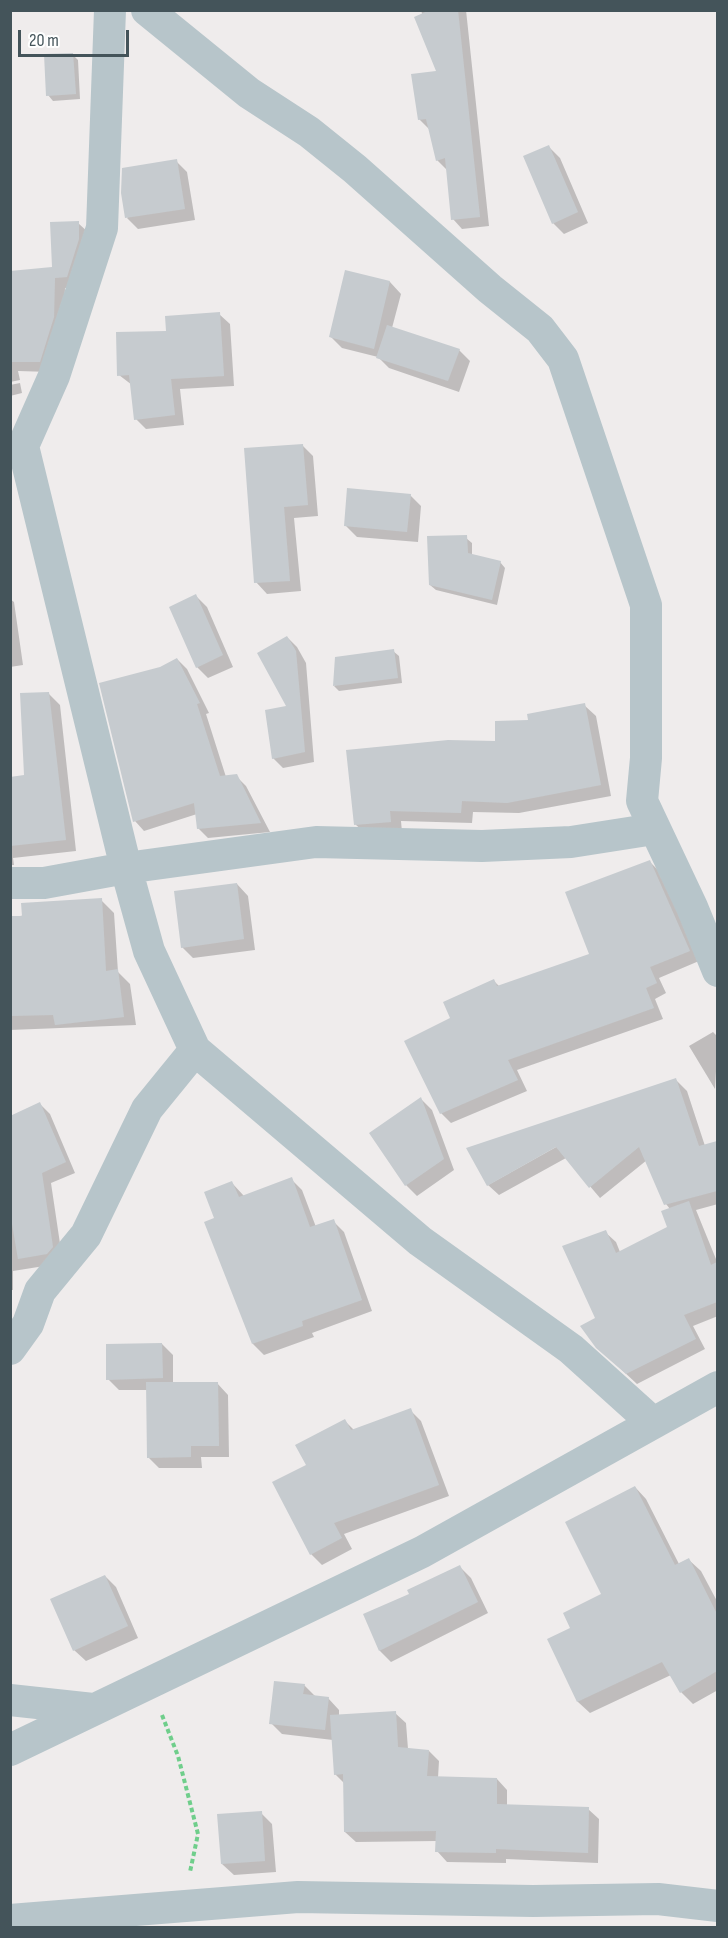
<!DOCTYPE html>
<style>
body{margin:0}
#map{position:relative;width:728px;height:1938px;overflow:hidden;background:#efecec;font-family:"Sofia Sans Condensed",sans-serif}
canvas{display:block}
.frame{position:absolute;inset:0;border:12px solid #44545a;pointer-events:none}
.scale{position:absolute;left:18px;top:30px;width:111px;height:27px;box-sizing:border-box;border:3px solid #44545a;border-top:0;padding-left:8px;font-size:18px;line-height:21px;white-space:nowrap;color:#44545a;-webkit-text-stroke:4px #fff;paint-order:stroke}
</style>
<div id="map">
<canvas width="728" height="1938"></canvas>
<div class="frame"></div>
<div class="scale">20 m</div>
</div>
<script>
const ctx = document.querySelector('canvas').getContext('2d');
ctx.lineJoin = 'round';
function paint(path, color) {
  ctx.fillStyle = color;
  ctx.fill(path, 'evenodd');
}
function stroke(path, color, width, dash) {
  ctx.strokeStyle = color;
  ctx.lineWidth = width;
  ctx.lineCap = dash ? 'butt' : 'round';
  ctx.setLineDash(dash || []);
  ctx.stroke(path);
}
const shadow = new Path2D(`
 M421 10H466L489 226 462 229 453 219 447 170 437 160 429 129 419 119 439 72Z
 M73 55 78 60 80 99 53 101 48 95Z
 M548 146 560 158 588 223 564 234 553 223Z
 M176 161 187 172 195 220 138 229 127 218Z
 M78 223 89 233 77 287 65 288 64 328 50 372 18 371 20 380 10 382V272L54 268Z
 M347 272 390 282 401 294 392 328 459 350 470 361 459 392 389 368 378 357 342 348 331 337Z
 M219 314 230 324 234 386 180 389 184 425 146 429 136 419 132 385 119 375 167 332Z
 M20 383 22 393 10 396V385Z
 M302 445 313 456 318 516 294 518 301 591 267 594 256 582Z
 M410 495 421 506 418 542 357 537 346 526Z
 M466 538 472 543V555L500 562 505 568 497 605 436 590 430 585Z
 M196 596 207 607 233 667 208 678 197 667Z
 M10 599 14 602 23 665 10 667Z
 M287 637 297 647 306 663 314 762 283 768 273 758 289 707Z
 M393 651 399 656 402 683 339 691 334 686Z
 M177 659 187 669 209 713 206 714 226 777 236 776 246 786 270 832 208 838 198 828 197 814 144 831 135 821 160 668Z
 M49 694 60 705 76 851 13 858 14 865H10V778L26 777Z
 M584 705 596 716 611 796 519 813 473 812 472 823 401 821 402 832 367 835 355 824 530 722Z
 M649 861 660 872 699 961 659 978 666 993 655 999 663 1019 517 1070 527 1091 451 1123 441 1113 452 1019 494 981 499 986 591 955Z
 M237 884 248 896 255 950 193 958 182 947Z
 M101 900 114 913 118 972 130 984 136 1025 10 1030V918Z
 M713 1032 718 1037 715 1089 689 1046Z
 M676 1080 687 1091 705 1146 718 1143V1204L696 1210 718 1264V1316L693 1326 705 1349 637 1384 609 1358 597 1319 605 1232 616 1242 620 1252 669 1228 670 1209 666 1204 647 1160 600 1198 566 1158 499 1195 488 1185Z
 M421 1099 432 1110 454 1170 417 1196 406 1185Z
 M40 1104 50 1114 75 1173 51 1183 62 1257 57 1264 13 1271V1290H10V1223H14Z
 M291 1179 302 1190 316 1227 333 1221 344 1232 372 1311 312 1333 314 1337 264 1355 253 1344 206 1223 216 1219 232 1183 244 1196Z
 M162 1344 173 1355V1384L217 1383 228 1395 229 1457H201L202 1468H159L148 1457 147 1390H119L108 1379Z
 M410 1410 421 1421 449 1496 344 1534 352 1549 322 1565 311 1554 308 1466 345 1421 355 1431Z
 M635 1487 646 1499 679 1564 689 1560 701 1571 718 1603V1690L693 1704 681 1692 671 1675 590 1713 578 1702 549 1639 572 1628 603 1595Z
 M459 1566 471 1578 488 1613 391 1662 380 1651 365 1615 411 1595Z
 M105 1576 116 1587 138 1638 86 1661 74 1650Z
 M304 1685 316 1697 328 1698 339 1710V1716L395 1713 406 1723 408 1749 429 1751 439 1761 438 1778 497 1779 507 1790V1806L588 1809 599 1819 598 1863 506 1859V1863L447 1862 437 1851V1841L356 1842 345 1832 344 1783 335 1774 333 1740 282 1734 271 1723Z
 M261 1813 272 1824 276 1872 234 1875 222 1864Z`);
const building = new Path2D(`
 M430 10H458L480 217 451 220 445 158 436 161 426 119 418 120 411 74 436 71 414 17Z
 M73 53 76 94 46 96 44 54Z
 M549 145 578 212 552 224 523 156Z
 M177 159 185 209 125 218 121 193 122 168Z
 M79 221V239L67 277 55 278 54 317 40 362H10V271L52 267 50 222Z
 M345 270 390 281 374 349 329 337Z
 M220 312 224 376 171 379 175 415 134 420 129 375 117 376 116 332 166 331 165 316Z
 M387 325 460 349 448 381 376 358Z
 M303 444 308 505 284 507 290 581 254 583 244 448Z
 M347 488 411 494 407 532 344 526Z
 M467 535 468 553 501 561 492 600 429 585 427 536Z
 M196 594 223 655 196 668 169 607Z
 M287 636 296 651 305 752 272 759 265 710 286 706 257 653Z
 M394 649 398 678 333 686 335 657Z
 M177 658 200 703 197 704 220 776 237 774 261 823 197 829 194 803 133 822 99 683 160 667Z
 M49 692 66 840 10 846V777L24 775 20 693Z
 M585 703 601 785 507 803 462 801 461 813 390 811 391 822 354 825 346 750 448 740 495 741V721L528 720 527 714Z
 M650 860 690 951 650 967 657 983 646 988 654 1008 508 1060 518 1080 440 1114 404 1041 450 1018 443 1002 494 979 497 986 589 954 565 892Z
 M237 883 244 939 181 948 174 891Z
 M102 898 106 971 118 969 124 1017 55 1025 53 1015 10 1016V916H22L21 903Z
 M676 1078 699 1146 717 1141V1191L664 1205 639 1147 589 1188 556 1147 487 1186 466 1148Z
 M421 1097 444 1159 405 1186 369 1133Z
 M40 1102 66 1162 42 1173 53 1247 47 1254 18 1259 10 1212V1116Z
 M292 1177 310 1227 334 1219 362 1300 302 1321 303 1326 252 1344 204 1222 214 1218 204 1192 232 1181 239 1197Z
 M689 1201 711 1265 717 1262V1302L684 1315 696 1339 626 1374 596 1348 580 1326 595 1318 562 1246 606 1230 616 1253 667 1227 661 1211Z
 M162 1343 163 1378 106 1380V1344Z
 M146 1382H218L219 1446H191V1457L147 1458Z
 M411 1408 439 1485 334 1523 342 1538 310 1555 272 1482 306 1465 295 1445 345 1419 351 1430Z
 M635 1486 675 1565 689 1558 717 1614V1671L680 1693 662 1662 577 1702 547 1639 570 1628 563 1613 601 1594 565 1522Z
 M460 1565 478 1602 379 1651 363 1614 409 1594 407 1590Z
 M105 1575 128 1626 73 1651 50 1599Z
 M274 1681 305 1684 303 1694 329 1697 325 1730 269 1724Z
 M396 1711 398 1747 429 1750 427 1776 497 1778V1804L589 1807 588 1853 496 1849V1853L435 1852 436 1831 344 1832 343 1774 334 1775 330 1715Z
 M262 1811 265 1861 221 1864 217 1814Z`);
const path = new Path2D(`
 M162 1715 178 1756 198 1834 190 1872`);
const minor = new Path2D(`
 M110 10 102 228 54 376 23 446 126 868 149 951 195 1050 420 1241 571 1349 652 1422
 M147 10 249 93 309 132 355 169 490 289 540 329 563 359 646 605V758L642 801 692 907 718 971
 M10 883H44L126 868 316 842 482 846 571 842 654 829
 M10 1349 28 1324 40 1291 86 1235 147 1109 195 1050
 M10 1700 93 1709
 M10 1750 422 1552 718 1387
 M10 1920 298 1897 533 1901 658 1899 718 1906`);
paint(shadow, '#0003');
paint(building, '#c6cbcf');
stroke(path, '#6fce8b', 4, [4.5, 3]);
stroke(minor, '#b7c5ca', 32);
</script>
